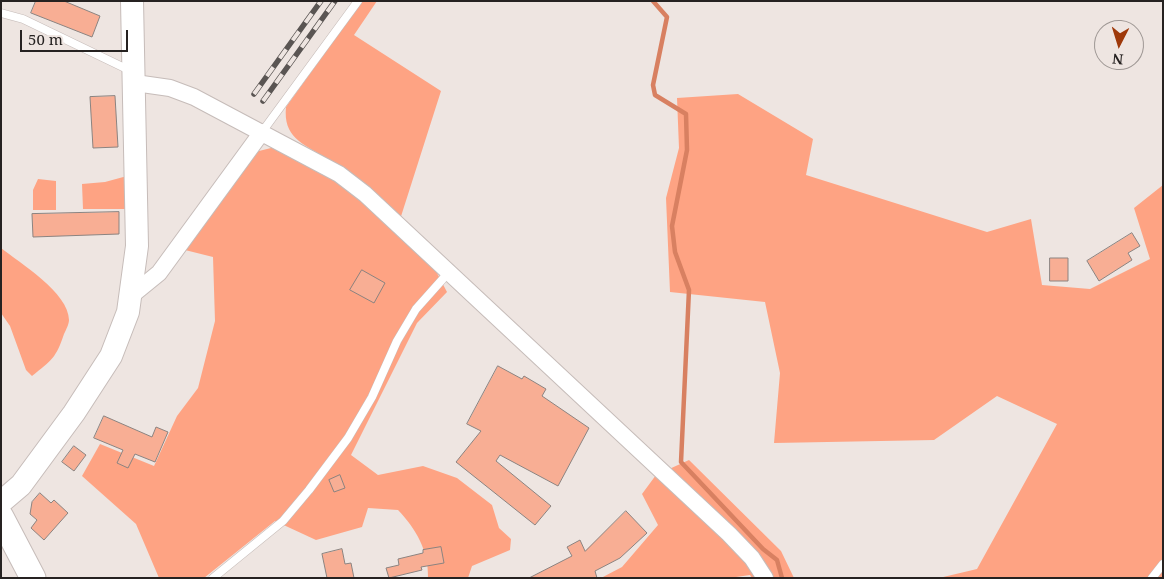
<!DOCTYPE html>
<style>
body{margin:0}
#map{position:relative;width:1164px;height:579px;overflow:hidden;background:#eee5e1;font-family:"Noto Serif",serif}
canvas{display:block}
.frame{position:absolute;inset:0;border:2px solid #262221;pointer-events:none}
.north{position:absolute;left:1094px;top:20px;width:50px;height:50px;box-sizing:border-box;background:#eee5e1;border:1px solid #9e9794;border-radius:50%;rotate:185deg;font-size:14px;font-weight:700;line-height:20px;text-align:center;color:#262221}
.north::after{content:'';display:block;margin:auto;width:18px;height:22px;background:#9e390a;clip-path:polygon(50% 0,100% 100%,50% 72%,0 100%)}
.scale{position:absolute;left:20px;top:30px;width:108px;height:22px;box-sizing:border-box;border:2px solid #262221;border-top:0;padding-left:6px;font-size:15px;line-height:18px;white-space:nowrap;color:#262221;-webkit-text-stroke:4px #eee5e1;paint-order:stroke}
</style>
<div id="map">
<canvas width="1164" height="579"></canvas>
<div class="frame"></div>
<div class="north">N</div>
<div class="scale">50 m</div>
</div>
<script>
const ctx = document.querySelector('canvas').getContext('2d');
ctx.lineJoin = 'round';
function paint(path, color) {
  ctx.fillStyle = color;
  ctx.fill(path, 'evenodd');
}
function stroke(path, color, width, dash) {
  ctx.strokeStyle = color;
  ctx.lineWidth = width;
  ctx.lineCap = dash ? 'butt' : 'round';
  ctx.setLineDash(dash || []);
  ctx.stroke(path);
}
const green = new Path2D(`
 M362 1H377L354 35 441 91 396 232 437 273 447 292 417 323 351 455 378 475 423 466 457 478 492 505 499 528 511 539 510 550 472 566 468 578H428C429 551 416 529 398 510L368 508 362 527 316 540 275 521 204 578H159L136 524 82 476 100 444 154 466 177 416 198 388 215 321 213 257 185 250 255 152 275 147 318 169 324 157C302 143 283 137 286 107Z
 M738 94 813 139 806 175 987 232 1031 219 1042 285 1090 289 1150 259 1134 208 1163 185V578H939L977 569 1057 424 997 396 934 440 774 443 780 373 765 302 670 292 666 198 679 148 677 98Z
 M127 176V209H83L82 184 105 182Z
 M38 179 56 181V210H33V190Z
 M1 248C20 263 69 293 69 320 69 324 66 330 64 334 56 358 52 360 32 376L26 370 10 326 1 313Z
 M689 460 781 551 794 578H752L750 575 729 578H601L622 567 658 525 642 494 656 475Z`);
const stream = new Path2D(`
 M653 1 667 17 653 85 655 95 686 114 687 150 672 226 675 252 689 290 681 462 763 549 777 560 782 578`);
const building = new Path2D(`
 M36 1H64L100 16 92 37 31 13Z
 M115 96 118 147 93 148 90 97Z
 M119 212V234L33 237 32 214Z
 M1132 233 1140 246 1128 253 1132 260 1099 281 1087 261Z
 M1050 258H1068V281H1050Z
 M362 270 385 283 374 303 350 290Z
 M498 366 522 379 524 376 546 389 542 396 589 428 558 486 500 455 496 461 551 506 535 525 456 462 481 431 467 424Z
 M104 416 152 437 156 427 168 432 155 462 135 454 128 468 117 463 123 450 94 438Z
 M74 446 86 455 74 471 62 462Z
 M340 475 345 488 334 492 329 480Z
 M40 493 51 503 54 500 68 513 44 540 31 528 37 520 30 514 32 502Z
 M626 511 647 533 620 558 595 571 597 578H529L572 556 567 547 580 540 585 551Z
 M441 547 444 563 421 567 422 570 389 578 386 568 399 565 398 559 423 553V550Z
 M342 549 345 564 351 563 354 578H327L322 554Z`);
const lane = new Path2D(`
 M1 13 23 19 131 71
 M262 132 358 1
 M213 578 283 521 309 490 348 438 372 397 397 341 416 309 449 272
 M1152 578 1163 564`);
const street = new Path2D(`
 M135 83 170 88 194 97 339 174 365 194 729 534 752 558 765 578
 M132 295 159 273 262 132`);
const secondary = new Path2D(`
 M1 502 21 485 74 413 111 356 128 312 137 246 132 1`);
const primary = new Path2D(`
 M1 517 33 578`);
const rail = new Path2D(`
 M254 94 321 1
 M263 101 335 1`);
paint(green, '#fea383');
stroke(stream, '#d88061', 4.5);
paint(building, '#f8ae94');
stroke(building, '#8b8380', 1);
stroke(lane, '#c6bcb9', 9);
stroke(street, '#c6bcb9', 18);
stroke(secondary, '#c6bcb9', 24);
stroke(primary, '#c6bcb9', 27);
stroke(lane, '#fff', 8);
stroke(street, '#fff', 16);
stroke(secondary, '#fff', 22);
stroke(primary, '#fff', 25);
stroke(rail, '#5a5553', 5.5);
stroke(rail, '#eee5e1', 4, [11]);
</script>
